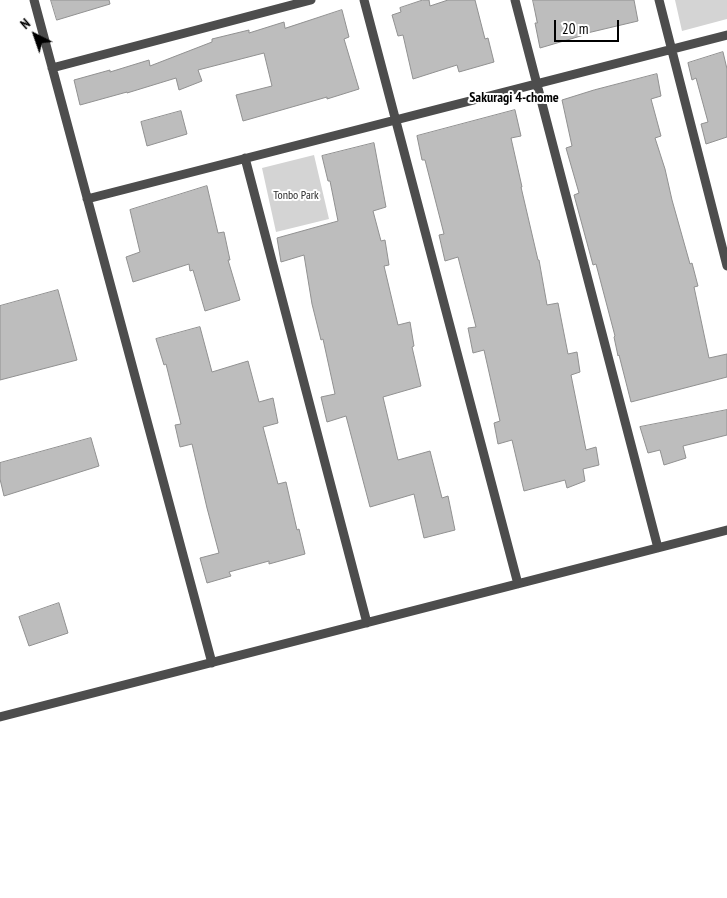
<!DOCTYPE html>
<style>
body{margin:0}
#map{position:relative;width:727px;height:898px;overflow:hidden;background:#fff;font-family:"PT Sans Narrow",sans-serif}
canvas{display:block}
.north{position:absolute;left:10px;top:10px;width:50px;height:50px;-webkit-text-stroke:4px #fff;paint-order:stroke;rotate:319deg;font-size:14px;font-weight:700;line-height:20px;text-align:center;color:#000}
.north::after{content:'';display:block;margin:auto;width:18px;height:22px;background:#000;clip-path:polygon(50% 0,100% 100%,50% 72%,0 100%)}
.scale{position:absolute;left:554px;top:20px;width:65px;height:22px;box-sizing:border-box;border:2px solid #000;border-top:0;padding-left:6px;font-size:15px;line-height:18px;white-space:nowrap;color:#000;-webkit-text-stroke:4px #fff;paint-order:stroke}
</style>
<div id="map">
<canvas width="727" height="898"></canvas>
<div class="north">N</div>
<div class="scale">20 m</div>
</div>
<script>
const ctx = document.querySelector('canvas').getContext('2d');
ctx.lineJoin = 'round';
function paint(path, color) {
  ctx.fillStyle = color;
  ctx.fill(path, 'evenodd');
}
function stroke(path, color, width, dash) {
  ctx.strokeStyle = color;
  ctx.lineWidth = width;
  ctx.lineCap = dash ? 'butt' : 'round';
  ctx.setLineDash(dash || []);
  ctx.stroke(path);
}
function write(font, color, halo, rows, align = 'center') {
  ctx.font = font + ' "PT Sans Narrow",sans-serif';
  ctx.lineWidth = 4;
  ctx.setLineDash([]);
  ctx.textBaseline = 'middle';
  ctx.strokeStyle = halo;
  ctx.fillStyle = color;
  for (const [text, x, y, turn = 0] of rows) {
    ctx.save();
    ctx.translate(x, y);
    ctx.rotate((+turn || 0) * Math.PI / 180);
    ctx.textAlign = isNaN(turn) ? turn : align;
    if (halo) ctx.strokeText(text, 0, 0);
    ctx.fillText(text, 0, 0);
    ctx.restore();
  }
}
const green = new Path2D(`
 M675 0H727V19L682 31Z
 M314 155 329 219 276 232 262 168Z`);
const building = new Path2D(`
 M51 0H109L110 4 57 20Z
 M423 0H429L430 6 448 0H475L485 39 488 38 494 62 459 72 457 65 413 79 403 35 398 36 392 15 401 12 400 8Z
 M533 0H634L638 21 583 34 584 35 540 48 535 23H537Z
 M342 10 349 37 344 39 359 89 327 99V97L243 121 236 95 272 86 264 53 198 70 202 81 179 90 176 78 127 93V92L80 105 74 80 110 70V72L149 60 150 66 212 42V39L249 30V33L284 22 285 28Z
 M723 52 727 69V137L706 144 701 124 708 122 696 78 692 80 688 63Z
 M657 74 661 96 651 99 661 136 655 138 665 169 672 200 690 264 692 263 698 286 694 287 709 358 727 354V377L631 402 619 355 618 356 614 337 615 336 596 264 593 265 574 195 579 193 566 148 572 146 562 100 594 90Z
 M515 110 521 136 511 138 522 187H521L538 260H539L547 305 558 303 568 354 577 352 580 372 571 375 586 450 596 447 599 465 583 469 585 481 567 488 565 480 524 491 512 440 498 444 494 423 500 421 484 350 473 353 468 328 476 327 458 257 445 261 439 235 444 234 425 160H422L417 136Z
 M181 111 187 134 147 146 141 122Z
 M374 143 386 207 373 211 381 241 385 240 389 265 384 266 398 325 410 322 414 346 412 347 421 386 383 397 398 460 430 451 442 498 448 496 455 530 424 538 414 494 370 507 346 416 327 422 321 397 335 394 323 339 321 340 312 304 304 255 281 262 277 238 338 221 330 181H328L322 156Z
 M207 186 218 233 224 232 230 260H228L240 300 205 311 193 270 190 271 189 264 133 282 126 257 140 252 130 210Z
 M58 290 77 360 0 380V306Z
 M200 327 212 372 248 361 259 402 273 398 278 423 263 427 278 484 286 482 297 530 299 529 305 554 269 564V561L229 572 231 576 207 583 200 558 219 553 207 508 192 444 180 447 175 425 181 424 166 364 164 365 156 339Z
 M727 410V435L683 446 686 458 664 465 660 450 648 453 640 427Z
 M91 438 99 466 4 496 0 479V463Z
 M59 603 68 633 29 646 19 617Z`);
const minor = new Path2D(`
 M34 0 212 663
 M364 0 518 584
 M515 0 658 548
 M659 0 727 266
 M52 68 311 0
 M245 158 367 623
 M87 199 727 35
 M0 717 727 530`);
const parkNames = [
 ["Tonbo Park",296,196]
];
const neighbourhoodNames = [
 ["Sakuragi 4-chome",514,98]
];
paint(green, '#d4d4d4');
paint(building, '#bdbdbd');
stroke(building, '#919191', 1);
stroke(minor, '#4d4d4d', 9);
write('12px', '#2b2b2b', '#fff', parkNames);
write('bold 14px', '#000', '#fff', neighbourhoodNames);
</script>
